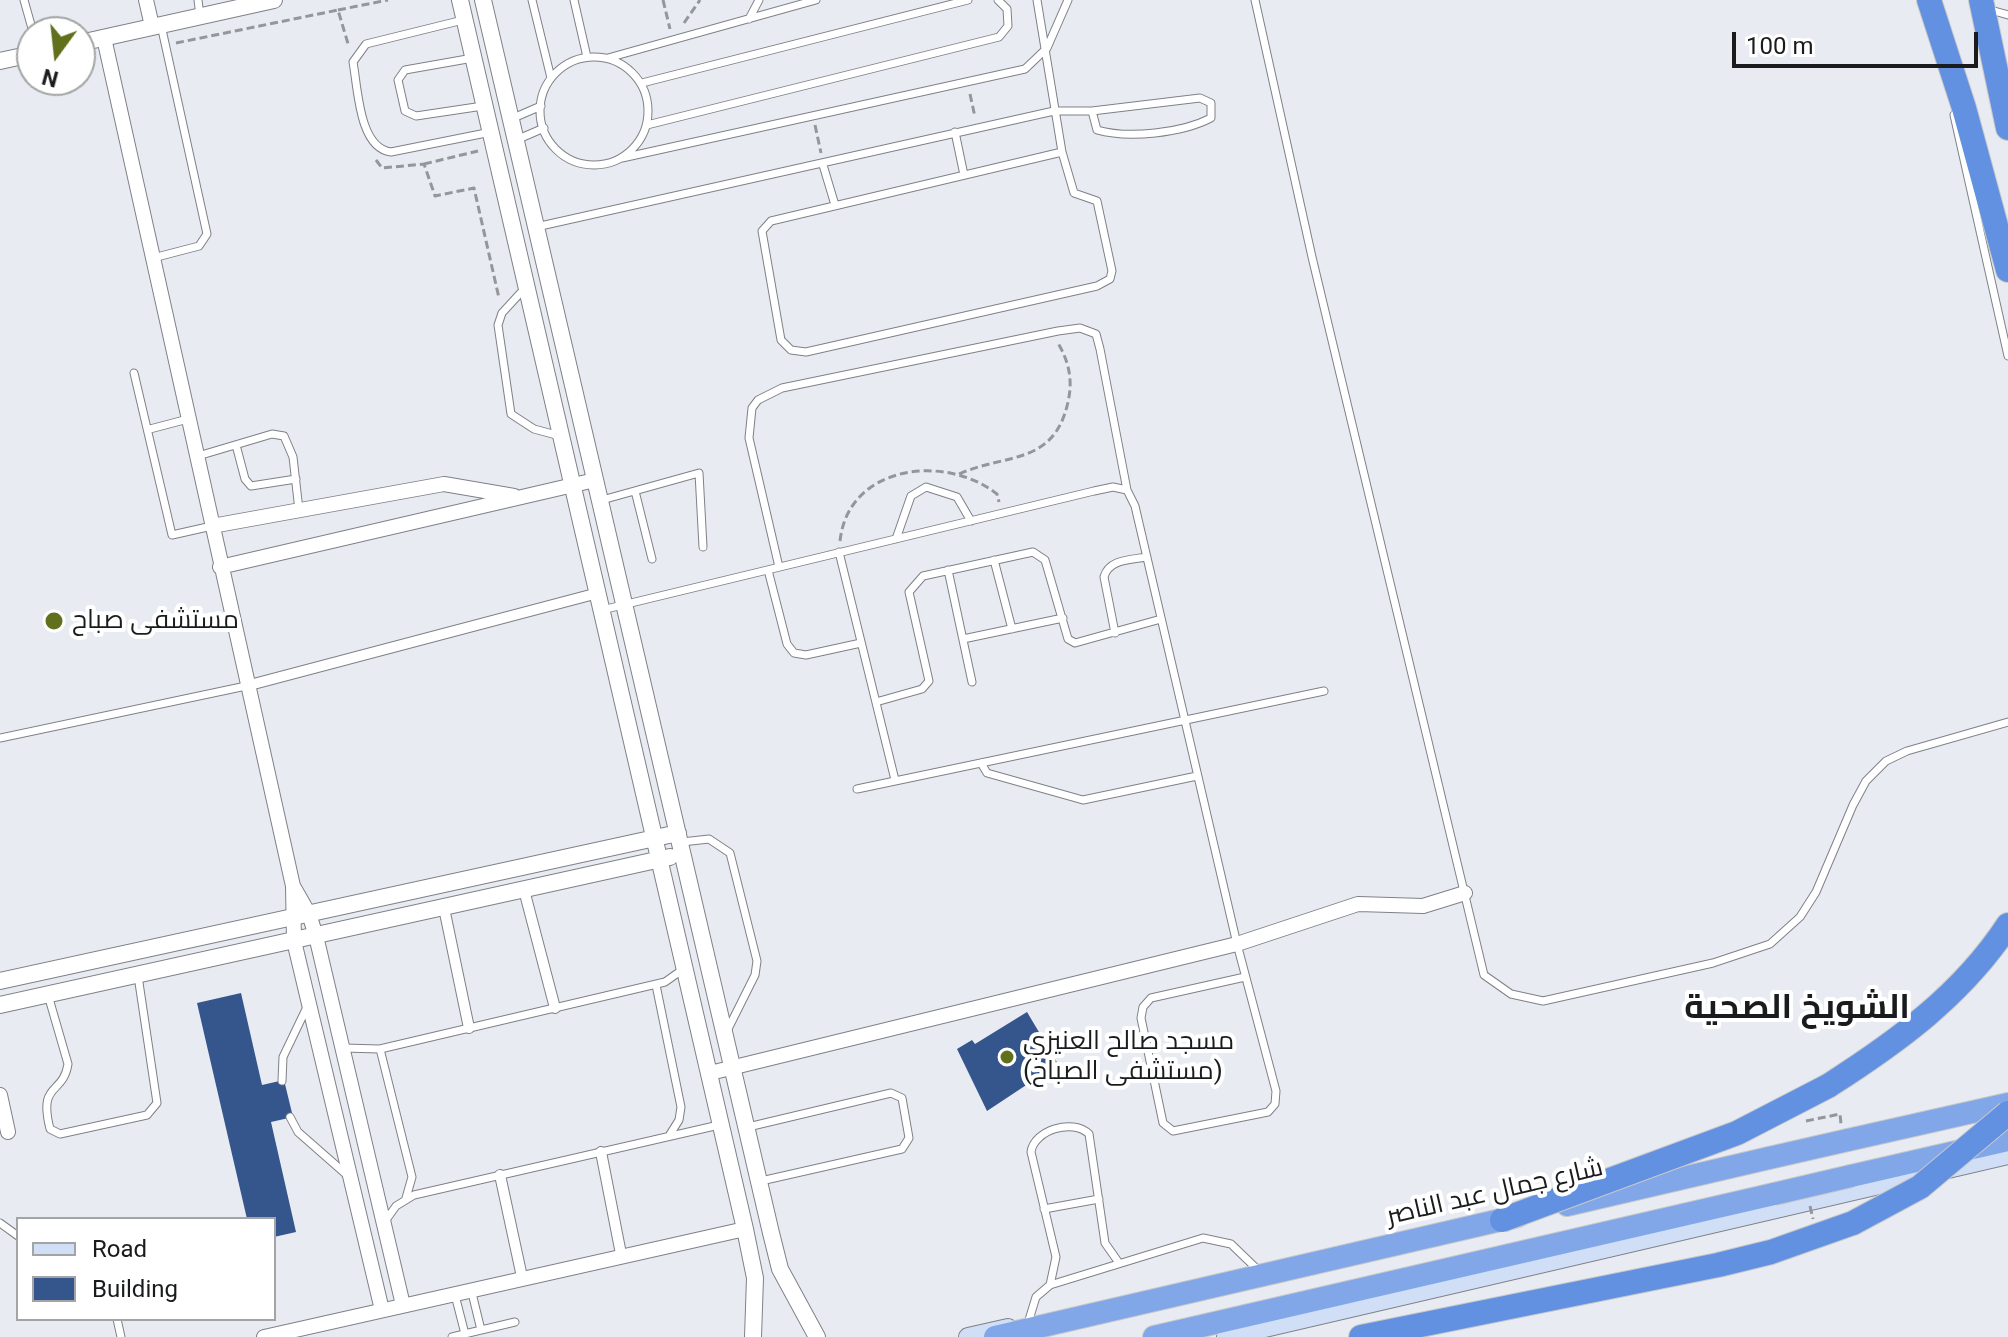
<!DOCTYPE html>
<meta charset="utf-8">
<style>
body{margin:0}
#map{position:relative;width:2008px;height:1337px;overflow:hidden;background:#e8ecf2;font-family:Roboto,sans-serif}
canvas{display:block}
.legend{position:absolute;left:16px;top:1217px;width:260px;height:104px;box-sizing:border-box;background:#fff;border:2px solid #a3a4a5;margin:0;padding:10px 14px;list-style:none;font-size:24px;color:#191b1d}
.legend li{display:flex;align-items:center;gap:16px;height:40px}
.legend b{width:40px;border:2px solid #a3a4a5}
.north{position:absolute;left:16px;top:16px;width:80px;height:80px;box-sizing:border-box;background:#fff;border:2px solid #a3a4a5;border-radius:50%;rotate:195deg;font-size:22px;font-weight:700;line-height:32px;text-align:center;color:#191b1d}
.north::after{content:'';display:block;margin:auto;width:28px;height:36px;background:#61701c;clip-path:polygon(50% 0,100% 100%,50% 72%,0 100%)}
.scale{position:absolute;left:1732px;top:32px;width:246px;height:36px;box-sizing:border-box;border:4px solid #191b1d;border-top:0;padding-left:10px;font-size:24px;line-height:28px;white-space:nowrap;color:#191b1d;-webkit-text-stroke:6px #fff;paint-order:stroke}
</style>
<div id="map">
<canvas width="2008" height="1337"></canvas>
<ul class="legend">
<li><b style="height:10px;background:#d0def6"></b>Road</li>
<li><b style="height:22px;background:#35558d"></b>Building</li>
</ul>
<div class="north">N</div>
<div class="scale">100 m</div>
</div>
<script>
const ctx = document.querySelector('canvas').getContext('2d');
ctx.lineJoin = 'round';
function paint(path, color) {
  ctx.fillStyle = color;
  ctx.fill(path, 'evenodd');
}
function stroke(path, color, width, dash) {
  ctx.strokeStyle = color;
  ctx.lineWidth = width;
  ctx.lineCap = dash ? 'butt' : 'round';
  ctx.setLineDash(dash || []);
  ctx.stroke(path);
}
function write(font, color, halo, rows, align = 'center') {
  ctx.font = font + ' Roboto,Cairo,sans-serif';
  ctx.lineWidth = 8;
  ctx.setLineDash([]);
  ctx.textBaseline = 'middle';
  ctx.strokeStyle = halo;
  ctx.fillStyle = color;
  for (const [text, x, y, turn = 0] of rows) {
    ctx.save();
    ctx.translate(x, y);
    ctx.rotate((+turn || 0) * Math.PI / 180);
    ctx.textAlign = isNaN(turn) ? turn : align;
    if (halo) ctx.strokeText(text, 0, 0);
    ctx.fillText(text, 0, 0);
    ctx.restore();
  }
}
const building = new Path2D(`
 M241 993 262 1085 284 1080 293 1117 271 1122 296 1232 274 1237V1219H247L197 1003Z
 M1027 1012 1058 1064 987 1111 957 1049 972 1040 975 1044Z`);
const path = new Path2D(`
 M663 0 670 29
 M338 10 388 0
 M684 23 700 0
 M176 43 338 10 349 47
 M970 94 975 117
 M815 125 821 153
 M376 160 382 168 424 164 435 196 474 188 499 298
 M424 164 478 151
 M959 474C1006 453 1054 466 1068 402 1073 380 1069 362 1058 343
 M840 541C848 465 945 453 997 494L999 502
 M1806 1121 1840 1114 1841 1124`);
const service = new Path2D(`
 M24 0 33 32
 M198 0 200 16
 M532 0 551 78
 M574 0 587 57
 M1037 0 1062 152
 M1255 0 1312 257 1484 975 1511 994 1543 1001 1713 963 1770 944 1800 917 1816 892 1853 805 1866 781 1886 761 1907 751 2008 722
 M1987 9 2008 15
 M749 19 759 0
 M463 20 366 44 353 62C358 89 359 148 391 152L491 132
 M540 111a54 54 0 1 1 108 0a54 54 0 1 1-108 0Z
 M473 58 405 70 398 80 405 111 416 116 483 106
 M608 58 816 0
 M642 83 968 0
 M1954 115 2008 356
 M511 119 541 106
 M647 125 999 37 1008 26 1007 9 998 0
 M955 132 964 175
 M516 140 544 128
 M1062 152 1074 193 1097 201 1112 271 1110 279 1097 286 806 352 791 350 781 340 762 231 771 221Z
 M622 158 1025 69 1047 48 1068 0
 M823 165 835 205
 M536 227 1054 111H1092L1200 98 1211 103V118C1182 133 1129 139 1097 130L1092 111
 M153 258 199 246 207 234 161 25
 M525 288 502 313 498 325 511 414 534 429 560 436
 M134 373 172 535 212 526
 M150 429 188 419
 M236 445 245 479 251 486 296 479
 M198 456 272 434 284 436 293 457 299 510
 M635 491 652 559
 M602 500 699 473 703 547
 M896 539 911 496 926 487 957 497 971 521
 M839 552 895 780
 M994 560 1012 629
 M779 567 749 438 752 408 758 400 782 388 1058 331 1080 328 1096 334 1100 349 1127 490
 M768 570 787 644 794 653 806 655 861 643
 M948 570 972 682
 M602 610 1094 491 1113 487 1127 490 1135 506 1237 944 1276 1091 1275 1104 1268 1112 1173 1131 1163 1123 1141 1018 1143 1007 1151 998 1245 977
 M1115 633 1104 577C1109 559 1130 560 1147 557
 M963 639 1063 618
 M876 702 922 689 929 681 909 592 923 576 1033 552 1045 560 1068 639 1075 643 1161 619
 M0 738 246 686
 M981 763 987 773 1083 800 1197 776
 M857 789 1324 691
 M682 842 709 839 730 853 757 961 755 975 726 1033
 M656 985 681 1107 679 1120 669 1136
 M48 995 68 1064C63 1096 38 1081 50 1129L60 1134 147 1115 157 1103 138 976
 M343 1048 380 1049 665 982 682 970
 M380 1049 412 1177 406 1198
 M282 1081 283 1057 307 1007
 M290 1117 298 1132 347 1175
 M748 1127 891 1093 902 1098 909 1138 902 1149 761 1181
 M1044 1209 1099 1199
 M386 1220 396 1206 414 1195 719 1125
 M0 1223 18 1236
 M1050 1285 1056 1257 1031 1152C1034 1130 1073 1118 1089 1134L1105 1243 1119 1263
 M471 1289 481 1330
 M455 1295 465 1334
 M117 1319 121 1337
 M1028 1323 1036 1297 1050 1285 1203 1238 1231 1244 1258 1270
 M452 1337 515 1322`);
const pedestrian = new Path2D(`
 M246 686 598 593
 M524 890 555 1008
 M444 908 469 1028
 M601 1152 621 1254
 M500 1175 522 1277`);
const minor = new Path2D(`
 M146 0 152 26
 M104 38 293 886 294 941 382 1310
 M212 526 444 484 514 496
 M220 567 595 480
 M293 886 309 914 316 936 403 1305
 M710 1073 1237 944 1358 904 1423 906 1465 893
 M0 1095 8 1132
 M264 1337 745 1229`);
const tertiary = new Path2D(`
 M460 0 745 1229 755 1278 753 1337
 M483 0 771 1233 780 1269 817 1337
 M80 43 274 0
 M0 61 32 54
 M0 981 678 833
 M0 1005 670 857`);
const secondary = new Path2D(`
 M968 1337 1008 1328
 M1226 1337 2008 1155`);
const trunk = new Path2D(`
 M1848 1140 2008 1104
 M1851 1176 2008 1140
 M1567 1205 1769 1158
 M995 1337 1518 1216
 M1154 1337 1774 1194`);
const motorway = new Path2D(`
 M1929 0 1964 108 2008 270
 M1981 0 2008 128
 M1828 1086C1897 1042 1962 995 2008 925
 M1361 1337 1718 1265 1771 1252 1853 1223`);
const pathBridge = new Path2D(`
 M1810 1206 1813 1219`);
const trunkBridge = new Path2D(`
 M1769 1158 1848 1140
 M1774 1194 1851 1176`);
const motorwayBridge = new Path2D(`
 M1502 1220 1737 1133 1828 1086
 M1853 1223 1920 1187 2008 1113`);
const markers = [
 [54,621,10,"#61701c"],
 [1007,1057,8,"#61701c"]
];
const poiNames = [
 ["مستشفى صباح",72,621],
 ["مسجد صالح العنيزي",1023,1042],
 ["(مستشفى الصباح)",1023,1072]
];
const streetNames = [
 ["شارع جمال عبد الناصر",1495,1193,-13]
];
const districtNames = [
 ["الشويخ الصحية",1797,1009]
];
paint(building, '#35558d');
stroke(service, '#7e8187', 9);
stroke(pedestrian, '#7e8187', 12);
stroke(minor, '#7e8187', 16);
stroke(tertiary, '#7e8187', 18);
stroke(secondary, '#7e8187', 20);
stroke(trunk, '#c8c8c9', 24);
stroke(motorway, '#c8c8c9', 26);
stroke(path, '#93969a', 3, [8, 4]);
stroke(service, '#fff', 7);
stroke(pedestrian, '#fff', 10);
stroke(minor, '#fff', 14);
stroke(tertiary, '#fff', 16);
stroke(secondary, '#d0def6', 18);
stroke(trunk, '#82a7e8', 22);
stroke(motorway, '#6391e2', 24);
stroke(trunkBridge, '#c8c8c9', 24, []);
stroke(motorwayBridge, '#c8c8c9', 26, []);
stroke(pathBridge, '#93969a', 3, [8, 4]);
stroke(trunkBridge, '#82a7e8', 22);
stroke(motorwayBridge, '#6391e2', 24);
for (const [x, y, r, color] of markers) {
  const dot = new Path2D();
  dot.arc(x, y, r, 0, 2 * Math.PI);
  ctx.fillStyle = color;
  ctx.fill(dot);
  stroke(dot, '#fff', 3);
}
write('26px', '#191b1d', '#fff', poiNames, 'left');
write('26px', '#191b1d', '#fff', streetNames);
write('bold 34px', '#191b1d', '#fff', districtNames);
</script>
